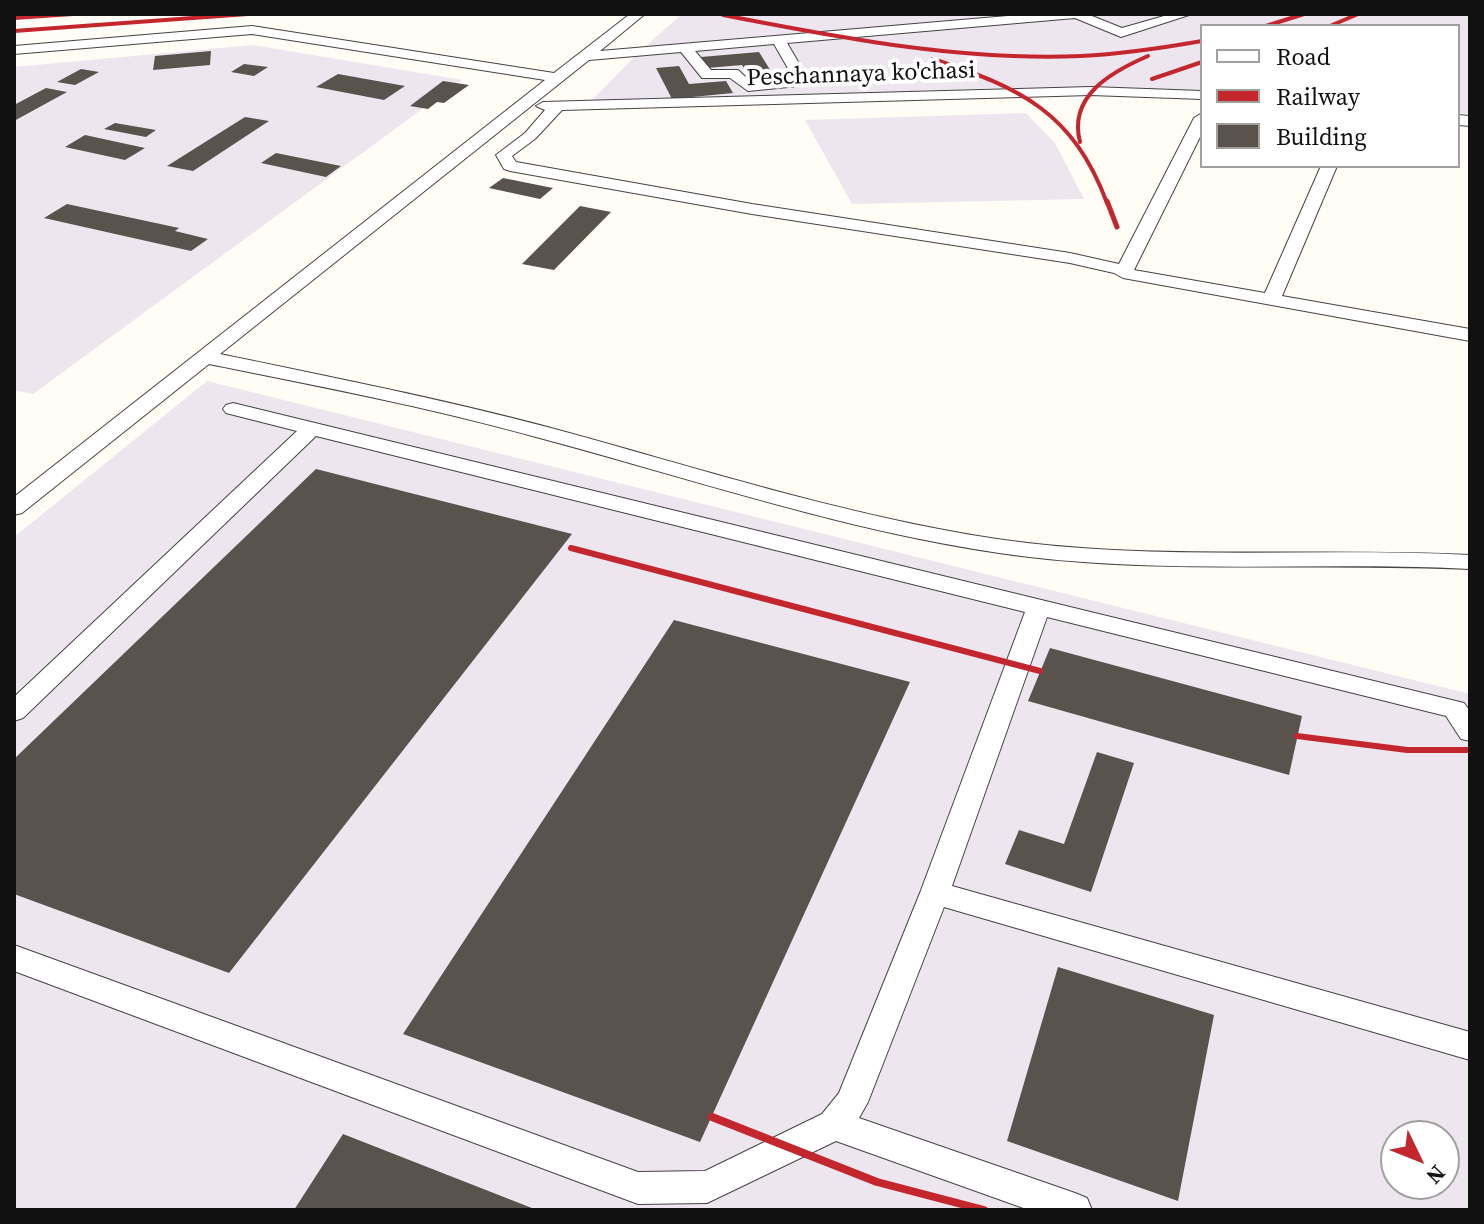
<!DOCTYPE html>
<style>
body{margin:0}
#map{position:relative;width:1484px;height:1224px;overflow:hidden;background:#fffdf5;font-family:"Source Serif 4",serif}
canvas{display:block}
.frame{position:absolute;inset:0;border:16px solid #111;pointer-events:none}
.legend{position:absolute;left:1200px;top:24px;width:260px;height:144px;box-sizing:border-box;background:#fff;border:2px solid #a0a0a0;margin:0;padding:10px 14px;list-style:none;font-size:24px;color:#111}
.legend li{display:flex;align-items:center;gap:16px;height:40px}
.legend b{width:40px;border:2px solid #a0a0a0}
.north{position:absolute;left:1380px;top:1120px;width:80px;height:80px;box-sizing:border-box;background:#fff;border:2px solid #a0a0a0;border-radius:50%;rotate:133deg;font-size:22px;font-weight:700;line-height:32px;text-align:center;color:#111}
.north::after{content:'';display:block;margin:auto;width:28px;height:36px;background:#c4262e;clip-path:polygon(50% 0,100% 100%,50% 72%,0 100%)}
</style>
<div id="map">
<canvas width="1484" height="1224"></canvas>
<div class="frame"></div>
<ul class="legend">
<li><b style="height:10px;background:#fff"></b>Road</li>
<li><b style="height:10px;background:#c4262e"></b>Railway</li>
<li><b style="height:22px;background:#5a524d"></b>Building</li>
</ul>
<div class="north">N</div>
</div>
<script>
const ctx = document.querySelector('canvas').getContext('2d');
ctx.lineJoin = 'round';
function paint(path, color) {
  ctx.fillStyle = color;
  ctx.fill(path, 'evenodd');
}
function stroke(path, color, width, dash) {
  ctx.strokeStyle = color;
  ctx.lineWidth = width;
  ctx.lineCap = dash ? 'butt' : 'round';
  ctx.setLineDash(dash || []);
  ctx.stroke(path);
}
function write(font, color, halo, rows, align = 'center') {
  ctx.font = font + ' "Source Serif 4",serif';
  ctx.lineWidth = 8;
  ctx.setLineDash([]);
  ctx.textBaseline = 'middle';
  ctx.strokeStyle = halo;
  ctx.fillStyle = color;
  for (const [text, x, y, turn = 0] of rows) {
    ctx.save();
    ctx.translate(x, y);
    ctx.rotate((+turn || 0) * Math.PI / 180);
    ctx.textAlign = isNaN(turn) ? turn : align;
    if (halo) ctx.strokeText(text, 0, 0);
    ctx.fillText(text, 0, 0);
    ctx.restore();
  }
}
const industrial = new Path2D(`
 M682 14H1470V114L1458 113V26H1202V92L1011 88 591 101 639 52Z
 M253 45 462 80 33 394 18 391 14 393V67Z
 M1026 113 1055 143 1084 199 852 204 805 120Z
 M207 381 1470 694V1210H14V537ZM1396 1136H1444V1184H1396Z`);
const building = new Path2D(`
 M211 51 210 65 153 70 155 56Z
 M759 52 777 81 753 84 742 65 707 68 701 57Z
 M244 64 268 67 254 76 231 72Z
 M679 66 689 84 726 81 733 93 672 99 656 68Z
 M81 69 99 72 75 85 57 82Z
 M338 74 405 86 384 100 316 87Z
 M443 81 469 85 444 103 437 102 428 109 410 106Z
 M46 88 67 92 14 121V105Z
 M245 117 269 121 193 171 167 166Z
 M115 123 156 130 146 137 104 129Z
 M85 135 145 148 125 160 65 147Z
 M276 153 341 166 326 177 261 163Z
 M503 178 553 188 540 199 489 188Z
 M67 204 179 228 175 231 208 239 191 251 44 218Z
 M580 206 611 212 554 270 522 264Z
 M316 469 572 534 229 973 14 894V759Z
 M674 620 910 682 700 1142 403 1034Z
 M1050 648 1302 716 1289 775 1028 701Z
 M1097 752 1134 763 1091 892 1005 864 1019 830 1064 844Z
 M1058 967 1214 1015 1178 1201 1007 1141Z
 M343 1134 537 1210H294Z`);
const minor = new Path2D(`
 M630 14H645L600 51 1031 14H1087L1122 28 1171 14H1192L1121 37 1075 18 787 43 810 82 808 85 748 91 730 78H702L681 52 589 60 220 354C331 377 442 399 551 428 699 468 845 516 997 539 1154 562 1313 547 1470 555V569C1313 561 1155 576 999 553 842 530 690 478 536 437 428 407 318 386 209 364L22 513 14 515V497L545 80 252 34 14 54V46L252 26 554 73ZM774 44 794 79 751 82 738 70H711L695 51Z
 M1091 87 1202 91V99L1091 95 562 110 535 139 512 156 516 162 752 204 1070 253 1119 264 1194 118 1202 113V133L1134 270 1265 293 1321 166H1337L1282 296 1470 329V341L1123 278 1114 273 1070 263 752 214 510 171 504 169 496 155 525 133 545 110 536 106 543 102Z
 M1458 115 1470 116V126L1458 125Z
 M233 403 1464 703 1470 711V741L1461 739 1446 716 1047 617 952 886 1470 1032V1060L944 907 868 1102 859 1118 1075 1193 1087 1198 1092 1210H1029L836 1141 707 1203 638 1204 14 971V945L638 1172 705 1171 822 1114 839 1093 920 893 1025 612 316 436 23 718 14 721V697L297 431 226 413 223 409 226 405Z`);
const railFar3 = new Path2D(`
 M723 15C841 38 960 61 1081 56 1122 54 1162 48 1202 41
 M14 18 73 14
 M1266 26 1304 14
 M1330 26 1358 14
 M14 31 248 14
 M933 59C1021 88 1073 112 1107 203
 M1152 79 1202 62
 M1080 142C1068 96 1111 72 1148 56`);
const railFar2 = new Path2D(`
 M1107 201 1117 227`);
const railFar1 = new Path2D(`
 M571 548 1040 671
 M1297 736 1407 750H1470`);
const rail = new Path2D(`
 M712 1117 877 1182 984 1210`);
const farStreetnames = [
 ["Peschannaya ko'chasi",861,75,-2]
];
paint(industrial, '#eee6ef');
paint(building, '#5a524d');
stroke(minor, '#444', 2);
paint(minor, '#fff');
stroke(railFar3, '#c4262e', 4);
stroke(railFar2, '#c4262e', 5);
stroke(railFar1, '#c4262e', 6);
stroke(rail, '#c4262e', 8);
write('24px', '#111', '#fff', farStreetnames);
</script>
